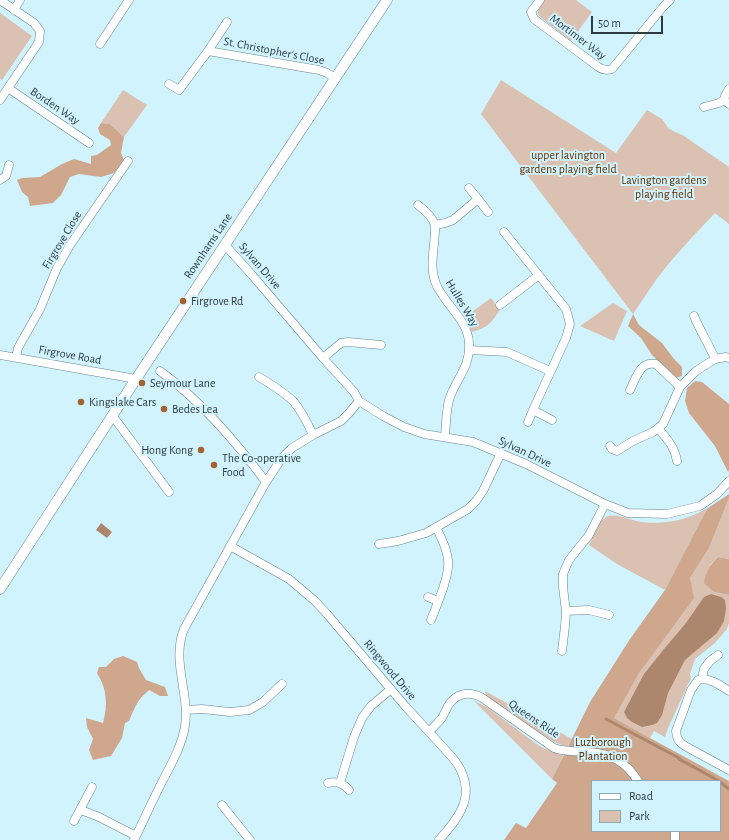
<!DOCTYPE html>
<style>
body{margin:0}
#map{position:relative;width:729px;height:840px;overflow:hidden;background:#d0f3fe;font-family:"Alegreya Sans",sans-serif}
canvas{display:block}
.legend{position:absolute;left:591px;top:780px;width:130px;height:52px;box-sizing:border-box;background:#d0f3fe;border:1px solid #8faab2;margin:0;padding:5px 7px;list-style:none;font-size:12px;color:#2e3c41}
.legend li{display:flex;align-items:center;gap:8px;height:20px}
.legend b{width:20px;border:1px solid #8faab2}
.scale{position:absolute;left:591px;top:16px;width:72px;height:18px;box-sizing:border-box;border:2px solid #2e3c41;border-top:0;padding-left:5px;font-size:12px;line-height:14px;white-space:nowrap;color:#2e3c41;-webkit-text-stroke:3px #d0f3fe;paint-order:stroke}
</style>
<div id="map">
<canvas width="729" height="840"></canvas>
<ul class="legend">
<li><b style="height:5px;background:#fff"></b>Road</li>
<li><b style="height:11px;background:#dac1b1"></b>Park</li>
</ul>
<div class="scale">50 m</div>
</div>
<script>
const ctx = document.querySelector('canvas').getContext('2d');
ctx.lineJoin = 'round';
function paint(path, color) {
  ctx.fillStyle = color;
  ctx.fill(path, 'evenodd');
}
function stroke(path, color, width, dash) {
  ctx.strokeStyle = color;
  ctx.lineWidth = width;
  ctx.lineCap = dash ? 'butt' : 'round';
  ctx.setLineDash(dash || []);
  ctx.stroke(path);
}
function write(font, color, halo, rows, align = 'center') {
  ctx.font = font + ' "Alegreya Sans",sans-serif';
  ctx.lineWidth = 4;
  ctx.setLineDash([]);
  ctx.textBaseline = 'middle';
  ctx.strokeStyle = halo;
  ctx.fillStyle = color;
  for (const [text, x, y, turn = 0] of rows) {
    ctx.save();
    ctx.translate(x, y);
    ctx.rotate((+turn || 0) * Math.PI / 180);
    ctx.textAlign = isNaN(turn) ? turn : align;
    if (halo) ctx.strokeText(text, 0, 0);
    ctx.fillText(text, 0, 0);
    ctx.restore();
  }
}
const green = new Path2D(`
 M544 0H576L592 12 571 41 539 16C536 10 540 6 544 0Z
 M0 13 32 36 2 80 0 79Z
 M501 80 616 153 647 110 662 119 669 129 684 136 729 167V224L715 213C695 234 674 256 656 280 648 291 641 303 633 314L481 114Z
 M123 90 147 105 124 137 110 124 101 123Z
 M491 298 500 310C490 324 489 327 472 332L465 317Z
 M613 303 627 311 614 341 580 326Z
 M729 498V559L718 557 710 565 714 592 729 595V623L727 629 715 643 695 659 690 674 691 678 669 726 665 737 654 731 650 738 614 718 690 578 709 548Z
 M708 508 700 522 665 590 617 564 589 545C593 536 597 522 606 517 616 512 632 521 642 522 655 524 676 522 688 517 695 515 701 511 708 508Z
 M485 691 572 739 567 747 552 741 486 696Z
 M474 701 487 707 535 743 543 748 564 754 552 779Z`);
const forest = new Path2D(`
 M101 123 110 124 124 137 121 153 124 160 114 173 101 177 79 174 70 177 61 195 53 203 30 206 28 197 22 192 17 180 22 178 40 177 62 164 74 159 91 164V156L97 155 111 145 110 140 100 134 98 128Z
 M633 314 639 325 662 343 674 359 682 367V376L676 378 652 355 641 338 628 326Z
 M695 381 702 382 729 404V470L728 472 715 446 689 413 685 401 687 388Z
 M729 494V498L709 548 690 578 694 598 639 673 614 718 650 738 729 781V840H504L516 823 526 828 557 783 552 779 590 702 630 639 665 590 700 522 708 508ZM592 781H720V831H592Z
 M718 557 729 559V595L714 592 704 583C706 571 710 565 718 557Z
 M123 656 137 662 139 668 146 680 165 687 168 696H160L149 690C137 700 135 707 129 721L125 723 122 738 111 756 93 760 89 750 93 739 87 727 86 718 103 723C108 705 107 689 97 673L99 667H106L114 659Z`);
const water = new Path2D(`
 M101 523 112 532 107 538 96 530Z
 M711 594 721 597 725 600 726 608 724 621 717 633 685 660 668 693 662 715 657 723 652 725 642 727 632 722 627 718 624 712 644 674 664 649 686 623 704 597Z`);
const stream = new Path2D(`
 M606 719 679 758
 M679 759 719 781
 M720 782 729 789`);
const minor = new Path2D(`
 M0 0 34 23 40 31 39 42 8 88 89 143
 M540 0 531 12 534 19 597 66C602 70 606 71 612 69L663 7 670 0
 M14 10 20 0
 M100 44 129 0
 M208 51 227 22
 M169 84 179 90 208 51 319 70 327 73 335 78
 M729 89 725 96 724 100 729 104
 M0 100 8 88
 M704 107 719 103 724 100
 M0 180 6 176 9 165
 M469 188 478 199
 M418 205C425 211 432 216 435 225
 M504 232 566 309 570 324 566 338 533 410 552 420
 M225 245 252 275 323 358 354 392 359 401 383 416 404 427 424 434 473 442 526 464 605 504 628 513 667 514 700 506 717 494 729 481
 M500 305 539 275
 M694 316C700 331 709 344 715 359L726 357 729 358
 M470 350 507 352 550 371
 M0 355 136 379
 M16 357 18 348 40 309 57 268 70 245 128 161
 M323 358 341 343 348 342 381 345
 M160 371C201 401 235 441 266 482
 M259 377C269 383 286 394 294 402 302 412 308 424 313 435
 M630 390C634 382 638 369 646 365 649 363 653 364 656 364L680 387
 M112 415 169 492
 M528 422 533 410
 M658 428C667 439 675 447 677 461
 M445 437C446 425 446 412 449 400 455 380 471 367 469 343 468 321 448 307 438 288 427 268 436 246 435 225L445 223 453 220 478 199 488 212
 M610 446 612 449 617 451 633 441 653 432 663 424 680 387 696 371 715 359
 M379 544 398 541 426 533 468 509 476 501 483 491 501 453
 M230 546 289 579 315 601 327 614 406 707 452 757C456 762 460 767 462 773 474 800 456 821 439 840
 M428 597 438 601
 M566 611 589 610 609 615
 M431 620C437 604 450 576 448 560 447 548 441 537 436 527
 M562 651 565 626 566 612 563 587V574L569 560 589 535 605 504
 M702 679 704 669 710 661 718 655
 M729 691C720 685 709 677 698 680L691 690 676 731C677 739 678 741 685 746L729 770
 M186 710 202 709 230 712 249 710 263 702 282 684
 M429 732C433 727 438 723 442 718 444 714 446 710 448 706 456 693 468 691 481 697L554 748C565 752 577 751 588 752 611 753 626 762 638 781
 M328 783C337 781 343 783 349 790
 M340 783 354 737 362 718 371 706 390 690
 M222 805 250 840
 M81 810 99 817 136 836
 M74 821 92 787
 M675 831V840
 M134 840C144 820 153 799 163 780 172 763 182 745 185 726 190 694 171 661 184 629L266 482 282 458 292 448 313 435 341 421 349 413 359 401`);
const tertiary = new Path2D(`
 M0 589 136 379 387 0`);
const markers = [
 [183,301,4,"#a56231"],
 [142,383,4,"#a56231"],
 [81,402,4,"#a56231"],
 [164,409,4,"#a56231"],
 [201,450,4,"#a56231"],
 [214,465,4,"#a56231"]
];
const streetNames = [
 ["Mortimer Way",578,37,37],
 ["St. Christopher's Close",274,51,11],
 ["Borden Way",55,106,34],
 ["Firgrove Close",62,240,-59],
 ["Rownhams Lane",208,246,-56],
 ["Sylvan Drive",260,266,49],
 ["Hulles Way",462,303,59],
 ["Firgrove Road",70,355,10],
 ["Sylvan Drive",525,452,25],
 ["Ringwood Drive",390,670,50],
 ["Queens Ride",534,719,34]
];
const parkNames = [
 ["upper lavington",568,155],
 ["gardens playing field",568,169],
 ["Lavington gardens",664,180],
 ["playing field",664,194],
 ["Luzborough",603,742],
 ["Plantation",603,756]
];
const poiNames = [
 ["Firgrove Rd",191,301],
 ["Seymour Lane",150,383],
 ["Kingslake Cars",89,402],
 ["Bedes Lea",172,409],
 ["Hong Kong",193,450,"right"],
 ["The Co-operative",222,458],
 ["Food",222,472]
];
paint(green, '#dac1b1');
paint(forest, '#cfa78d');
paint(water, '#ac866d');
stroke(stream, '#ac866d', 3);
stroke(minor, '#64848e', 9);
stroke(tertiary, '#64848e', 11);
stroke(minor, '#fff', 8);
stroke(tertiary, '#fff', 10);
for (const [x, y, r, color] of markers) {
  const dot = new Path2D();
  dot.arc(x, y, r, 0, 2 * Math.PI);
  ctx.fillStyle = color;
  ctx.fill(dot);
  stroke(dot, '#d0f3fe', 1.5);
}
write('12px', '#2e3c41', '#d0f3fe', streetNames);
write('12px', '#602d01', '#d0f3fe', parkNames);
write('12px', '#2e3c41', '#d0f3fe', poiNames, 'left');
</script>
